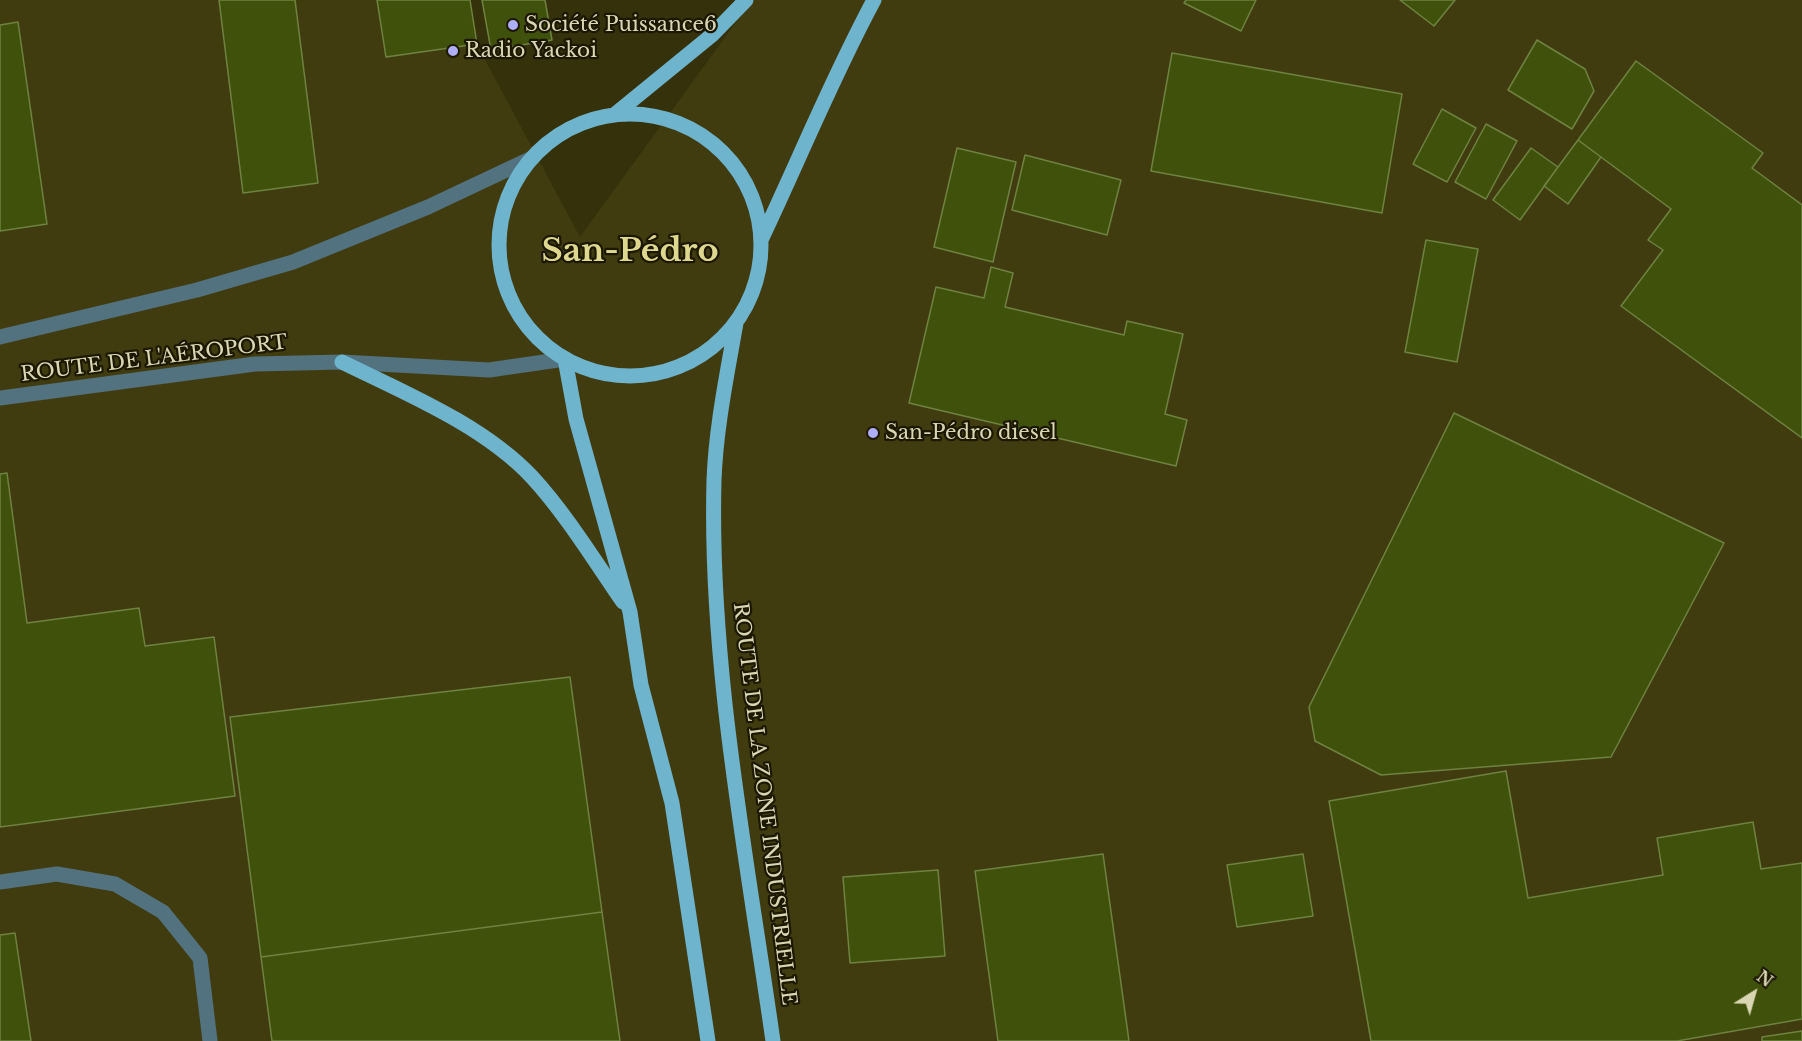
<!DOCTYPE html>
<meta charset="utf-8">
<style>
body{margin:0}
#map{position:relative;width:1802px;height:1041px;overflow:hidden;background:#35310a;font-family:"Libre Baskerville",serif}
canvas{display:block}
.north{position:absolute;left:1724px;top:963px;width:60px;height:60px;-webkit-text-stroke:4px #1c1800;paint-order:stroke;rotate:37deg;font-size:16px;font-weight:700;line-height:24px;text-align:center;color:#d9d6b3}
.north::after{content:'';display:block;margin:auto;width:21px;height:27px;background:#d9d6b3;clip-path:polygon(50% 0,100% 100%,50% 72%,0 100%)}
</style>
<div id="map">
<canvas width="1802" height="1041"></canvas>
<div class="north">N</div>
</div>
<script>
const ctx = document.querySelector('canvas').getContext('2d');
ctx.lineJoin = 'round';
function paint(path, color) {
  ctx.fillStyle = color;
  ctx.fill(path, 'evenodd');
}
function stroke(path, color, width, dash) {
  ctx.strokeStyle = color;
  ctx.lineWidth = width;
  ctx.lineCap = dash ? 'butt' : 'round';
  ctx.setLineDash(dash || []);
  ctx.stroke(path);
}
function write(font, color, halo, rows, align = 'center') {
  ctx.font = font + ' "Libre Baskerville",serif';
  ctx.lineWidth = 4.5;
  ctx.setLineDash([]);
  ctx.textBaseline = 'middle';
  ctx.strokeStyle = halo;
  ctx.fillStyle = color;
  for (const [text, x, y, turn = 0] of rows) {
    ctx.save();
    ctx.translate(x, y);
    ctx.rotate((+turn || 0) * Math.PI / 180);
    ctx.textAlign = isNaN(turn) ? turn : align;
    if (halo) ctx.strokeText(text, 0, 0);
    ctx.fillText(text, 0, 0);
    ctx.restore();
  }
}
const built = new Path2D(`
 M0 0H453L580 237 752 0H1802V1041H0Z`);
const building = new Path2D(`
 M219 0H295L318 183 243 193Z
 M377 0H470L477 44 386 57Z
 M482 0H545L552 40 491 50Z
 M1186 0H1256L1241 31 1184 3Z
 M1400 0H1455L1434 26Z
 M18 22 47 224 0 231V25Z
 M1537 40 1585 69 1594 91 1572 129 1508 90Z
 M1172 53 1402 94 1382 213 1151 171Z
 M1636 61 1763 153 1752 168 1802 205V438L1621 306 1663 250 1648 240 1671 209 1578 140Z
 M1442 109 1476 128 1447 182 1413 164Z
 M1486 124 1517 141 1486 199 1455 182Z
 M1578 140 1601 157 1568 204 1544 186Z
 M957 148 1016 162 993 262 934 247Z
 M1531 148 1558 167 1520 220 1493 200Z
 M1025 155 1121 180 1107 235 1012 210Z
 M1426 240 1478 249 1457 362 1405 352Z
 M991 267 1013 273 1005 307 1124 335 1127 321 1183 334 1165 414 1187 420 1176 466 909 403 936 287 984 298Z
 M1454 413 1724 543 1611 757 1381 775 1315 741 1309 707Z
 M7 473 27 623 139 608 145 646 214 637 235 796 0 827V474Z
 M570 677 602 912 261 957 230 717Z
 M1506 771 1528 898 1663 875 1657 838 1753 822 1761 869 1802 863V1019L1677 1041H1371L1329 801Z
 M1103 854 1129 1041H998L975 871Z
 M1303 854 1313 916 1237 927 1227 865Z
 M938 870 945 956 850 963 843 877Z
 M602 912 620 1041H272L261 957Z
 M15 933 31 1041H0V935Z
 M1802 1031V1041H1762V1037Z`);
const minor = new Path2D(`
 M0 337 197 290 293 262 428 207 532 158
 M0 398 255 364 342 362 489 370 565 359
 M0 882 57 874 115 884 163 912 200 958 210 1041`);
const major = new Path2D(`
 M499 245a131 131 0 1 1 262 0a131 131 0 1 1-262 0Z
 M614 115 712 35 746 0
 M761 240C799 160 832 78 874 0
 M736 323C727 375 716 427 714 480 709 666 747 857 773 1041
 M565 359 576 419 630 612 641 685 672 803 708 1041
 M342 362C405 393 483 425 532 477 566 514 594 560 623 602`);
const markers = [
 [513,25,6,"#aeaefb"],
 [453,51,6,"#aeaefb"],
 [873,433,6,"#aeaefb"]
];
const poiNames = [
 ["Société Puissance6",525,25],
 ["Radio Yackoi",465,51],
 ["San-Pédro diesel",885,433]
];
const streetNames = [
 ["ROUTE DE L'AÉROPORT",154,359,-7],
 ["ROUTE DE LA ZONE INDUSTRIELLE",764,804,83]
];
const townNames = [
 ["San-Pédro",630,252]
];
paint(built, '#413c10');
paint(building, '#40510b');
stroke(building, '#6e8241', 1.5);
stroke(minor, '#52727f', 15);
stroke(major, '#6eb4cd', 15);
for (const [x, y, r, color] of markers) {
  const dot = new Path2D();
  dot.arc(x, y, r, 0, 2 * Math.PI);
  ctx.fillStyle = color;
  ctx.fill(dot);
  stroke(dot, '#1c1800', 2);
}
write('20px', '#d9d6b3', '#1c1800', poiNames, 'left');
write('20px', '#d9d6b3', '#1c1800', streetNames);
write('bold 32px', '#ded78e', '#1c1800', townNames);
</script>
